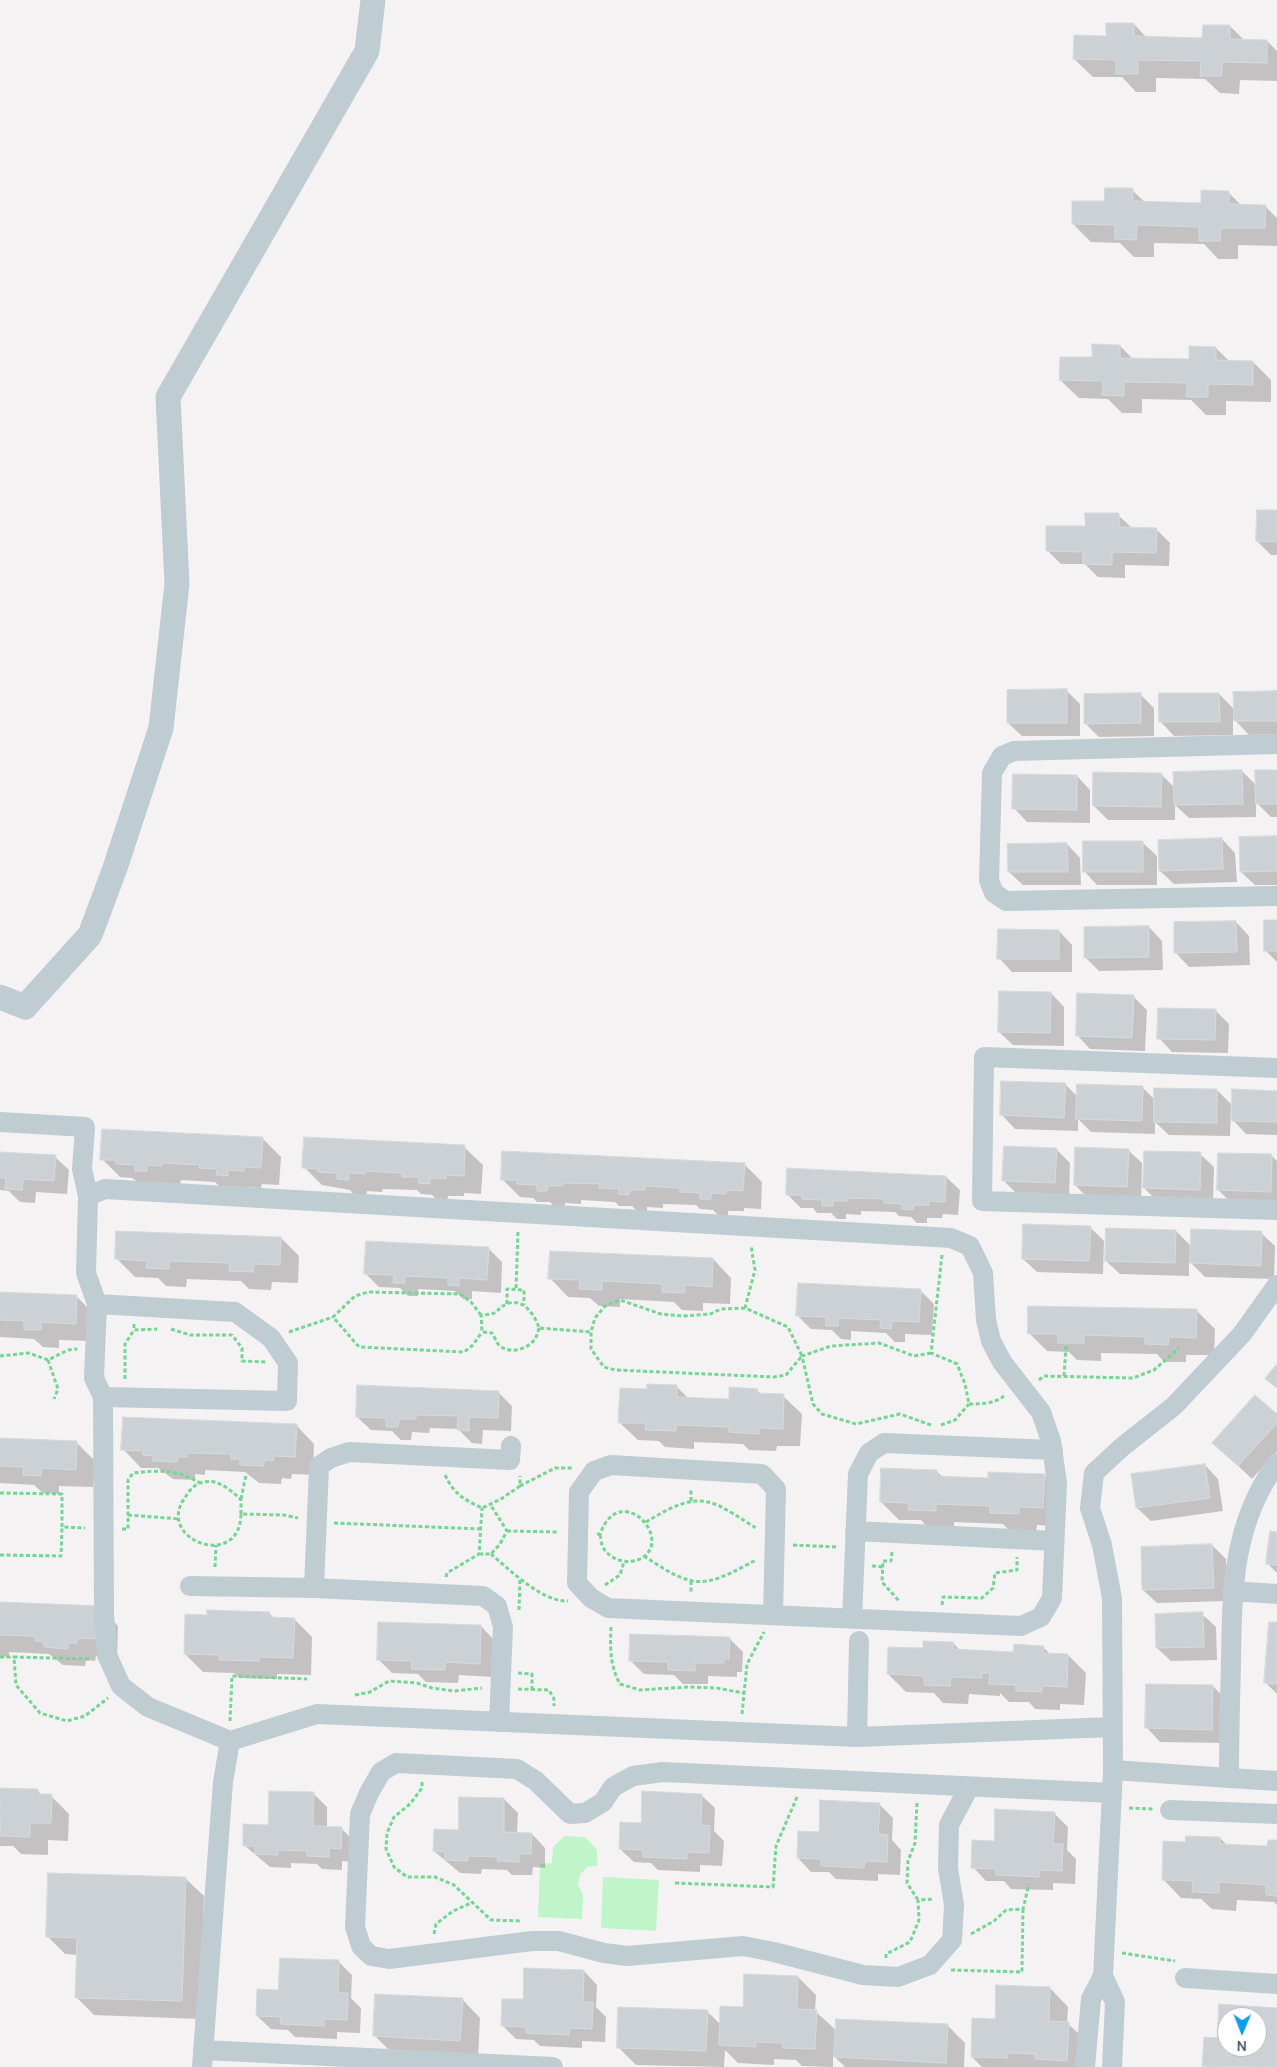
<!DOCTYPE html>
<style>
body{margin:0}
#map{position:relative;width:1277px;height:2067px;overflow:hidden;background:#f5f2f3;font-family:Manrope,sans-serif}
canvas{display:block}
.north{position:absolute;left:1217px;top:2007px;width:50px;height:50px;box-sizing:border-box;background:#fff;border:1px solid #b6bdc0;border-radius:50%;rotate:181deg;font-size:14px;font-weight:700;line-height:20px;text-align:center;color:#485b62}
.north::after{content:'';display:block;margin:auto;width:18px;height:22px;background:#099ff9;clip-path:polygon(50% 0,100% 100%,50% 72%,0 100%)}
</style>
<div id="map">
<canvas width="1277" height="2067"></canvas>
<div class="north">N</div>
</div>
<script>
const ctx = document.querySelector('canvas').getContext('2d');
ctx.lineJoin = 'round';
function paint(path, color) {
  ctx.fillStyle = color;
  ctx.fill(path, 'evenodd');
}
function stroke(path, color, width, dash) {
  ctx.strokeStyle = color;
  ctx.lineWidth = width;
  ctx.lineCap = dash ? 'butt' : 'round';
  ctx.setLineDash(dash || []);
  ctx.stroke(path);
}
const green = new Path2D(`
 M565 1836 585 1837 597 1850V1866L588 1867 580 1874 578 1884 583 1895 582 1919 538 1917 540 1864 552 1863 553 1847Z
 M603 1877 659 1880 656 1931 601 1928Z`);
const shadow = new Path2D(`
 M1134 24 1147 38 1204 39 1230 26 1244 40 1267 41 1277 51V81L1240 80 1239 94 1220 93 1205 79 1156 78V92H1136L1122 77H1093L1074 59 1107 38Z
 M1132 190 1146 203 1202 204 1228 192 1242 206H1265L1277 218V246L1238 245V259H1218L1204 244 1154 243V257H1134L1120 243 1091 242 1073 224 1106 203Z
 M1120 346 1133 359 1190 360 1216 348 1230 362H1253L1271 380V402L1226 401V415H1206L1191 400 1142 399V413H1122L1108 399 1079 398 1060 380 1093 359Z
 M1277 511V555H1271L1257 541Z
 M1118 515 1132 528 1156 529 1170 543 1169 566 1125 565V578L1098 577 1085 564H1061L1047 550 1086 528Z
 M1067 691 1080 704V736H1022L1008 723Z
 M1277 693V734L1249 735 1233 718V735L1174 736 1161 722 1219 694 1235 710Z
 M1140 694 1154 708V736L1099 737 1086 724Z
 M1242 771 1257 786 1277 771V817H1271L1256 802V817L1189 818 1175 805V820H1108L1094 806 1161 774 1175 788Z
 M1077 776 1090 790V823L1027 822 1014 808Z
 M1277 837V885H1255L1241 872Z
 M1222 839 1235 853 1237 882 1174 884 1160 871Z
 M1143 843 1157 856V885H1097L1084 871Z
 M1067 844 1080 858 1081 885H1023L1009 872Z
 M1277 921V962L1265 950Z
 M1236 922 1249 936 1250 965 1189 967 1176 953Z
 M1149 927 1162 941 1163 970 1099 971 1085 957Z
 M1059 931 1072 945V972H1012L999 958Z
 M1051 993 1064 1007V1046L1013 1045 999 1032Z
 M1133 996 1147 1010 1145 1051 1090 1049 1077 1035Z
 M1215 1010 1229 1024 1228 1053 1172 1052 1159 1038Z
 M1065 1084 1078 1097 1142 1087 1155 1100 1217 1090 1231 1104 1230 1136 1169 1135 1155 1122V1134L1091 1132 1078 1119V1131L1015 1129 1002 1115Z
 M1277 1092V1135L1246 1134 1233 1120Z
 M262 1138 281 1157 279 1185 262 1184 261 1188 219 1186 215 1182 181 1180 180 1184 136 1181 132 1178 120 1177 102 1159Z
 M464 1147 483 1165 481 1194 464 1193V1196H448L447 1201H438L432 1195 421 1194 417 1190 383 1189 382 1192 367 1191 366 1197H356L350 1190 322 1185 304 1167Z
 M1056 1149 1070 1163 1069 1196 1017 1194 1004 1181Z
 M1128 1150 1142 1163 1141 1200 1088 1198 1075 1185Z
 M0 1153 55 1157 69 1170 67 1194 36 1192 35 1203 20 1202 9 1191 0 1190Z
 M1200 1154 1214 1167 1213 1203 1158 1202 1144 1188Z
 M1271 1155 1277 1161V1205L1232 1203 1218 1190Z
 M744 1164 762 1182 761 1209 744 1208V1211H728V1217L719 1216 713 1210 700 1209 696 1205 663 1204V1208L647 1207V1213L638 1212 632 1206H619L615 1202 581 1200V1204L565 1203V1209L556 1208 550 1202H537L533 1198 520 1197 502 1179Z
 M946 1177 960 1190 958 1215 943 1214 942 1218H927V1223H917L911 1217 899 1216 895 1212 861 1211V1215L846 1214V1219H837L831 1213H817L813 1208H801L787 1194Z
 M1090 1227 1104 1241 1103 1274 1037 1272 1023 1259Z
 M1176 1231 1192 1247 1261 1233 1275 1246 1274 1279 1205 1277 1189 1261V1276L1120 1274 1106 1261Z
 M281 1238 299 1256 298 1283 272 1282 271 1290 249 1289 241 1281 187 1279 186 1287 166 1286 158 1278 135 1277 117 1259Z
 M488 1248 502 1262 501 1293 472 1291V1299H463L455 1291 418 1289V1296H408L400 1288 379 1287 365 1273Z
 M713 1259 731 1278 730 1304 703 1303V1311L682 1310 674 1302 620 1299V1307L599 1306 590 1298 568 1297 550 1278Z
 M920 1290 934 1304 932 1335 905 1334V1342H895L886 1333 851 1331V1340L841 1339 832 1330 811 1329 798 1316Z
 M0 1293 76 1296 95 1315 93 1341 59 1340V1348L43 1347 34 1339 0 1337Z
 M1197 1311 1215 1329 1214 1355H1186V1362H1164L1157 1354 1101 1353V1361L1077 1360 1069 1352 1047 1351 1029 1333Z
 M677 1387 689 1399 730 1400 757 1390 762 1395 783 1396 802 1414 800 1446H777L776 1451 749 1450 743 1444 694 1442V1449L665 1447 659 1441 638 1440 619 1422 648 1390Z
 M498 1392 512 1406 511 1431 483 1430 482 1444 472 1443 458 1429 430 1428 429 1433 412 1432 411 1440H401L392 1431 371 1430 357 1417Z
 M1277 1416V1451L1252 1479 1214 1443Z
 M296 1425 314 1444 313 1475 292 1474 291 1479 282 1478 281 1484 259 1483 245 1472 205 1470V1475L195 1474V1480L173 1479 158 1468H141L123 1449Z
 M0 1439 76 1442 95 1461 93 1487 59 1486V1494L43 1493 34 1485 0 1483Z
 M1205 1465 1218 1479 1223 1511 1151 1521 1137 1508Z
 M936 1471 943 1477 989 1479 1044 1475 1062 1494 1061 1526 1037 1525 1036 1532 1010 1531 1003 1524 954 1522V1529L928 1528 921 1520H899L881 1502Z
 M1277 1533V1573L1268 1564Z
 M1212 1545 1226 1559 1227 1601 1157 1603 1143 1590Z
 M0 1603 100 1607 118 1626 117 1657 96 1656 95 1661 86 1660 85 1666 63 1665 49 1654 9 1652V1657L0 1656Z
 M270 1614 274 1618 294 1619 312 1637 311 1675 277 1674V1679L239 1678 234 1673 203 1672 185 1654Z
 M1202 1614 1216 1627 1217 1660 1171 1661 1157 1648Z
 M1277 1624V1694L1266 1683Z
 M481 1626 494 1640 493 1677 459 1675 458 1683 426 1682 418 1674 392 1673 378 1659Z
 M729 1638 743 1652 742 1672H737V1677L708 1676V1684H683L674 1675 644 1674 630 1660Z
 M953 1643 961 1651 1015 1653 1043 1647 1050 1654 1068 1655 1086 1673 1084 1705 1060 1704V1710L1035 1709 1029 1702H1009L1000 1693V1696L969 1694 968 1704 943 1703 934 1693 906 1692 888 1674 924 1649Z
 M1213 1686 1226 1700 1225 1743 1160 1742 1147 1728Z
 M0 1789 37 1790 43 1796H51L69 1814 68 1841 48 1840V1855L21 1854 13 1846H0Z
 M314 1794 327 1807V1828H341L355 1842 354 1862 342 1861V1870L322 1869 317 1864 291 1863V1868L270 1867 244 1845Z
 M701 1795 715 1808 714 1831 724 1841 722 1866 700 1865V1872L658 1870 651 1863 634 1862 620 1849 642 1824Z
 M504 1799 518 1813 517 1834H532L545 1848V1868L533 1867 532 1875H512L507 1870 482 1869 481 1874 460 1873 434 1851Z
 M879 1804 893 1818 892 1840 901 1850 900 1875 878 1874V1881L836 1879 829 1872H811L798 1858 820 1833Z
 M1054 1813 1068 1827 1067 1850 1076 1859 1075 1884 1053 1883V1890L1011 1889 1004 1881H986L973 1867 995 1843Z
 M1220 1838 1227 1845 1269 1847 1277 1842V1905L1274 1902 1237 1900 1236 1911 1212 1909 1201 1899 1181 1898 1163 1879 1187 1844Z
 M185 1878 204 1896 200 2019 94 2015 76 1997 78 1955 65 1954 47 1936Z
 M339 1962 352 1975 351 1998 361 2008 360 2033 337 2032V2039L295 2037 288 2030 271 2029 257 2016 280 1991Z
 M584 1971 597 1985 596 2007 606 2017 605 2042 582 2041V2048L540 2046 534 2040 516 2039 502 2025 524 2001Z
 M798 1977 816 1995 815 2011 837 2031 947 2025 965 2043 964 2067H845L833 2055V2067L802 2066 796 2060 774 2059V2065L738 2063 725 2050 724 2067 636 2065 618 2047 707 2011 721 2025 744 2008Z
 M1050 1988 1068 2007 1067 2023 1087 2041 1086 2067H982L972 2057 996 2020Z
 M462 1999 480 2018 478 2058 392 2053 374 2035Z
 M1220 2006 1277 2009V2067H1205L1203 2065 1218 2039ZM1227 2017H1257V2047H1227Z`);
const building = new Path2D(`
 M1106 23H1134V36L1202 38 1203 25H1230V39L1267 40V63L1222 62V76H1200L1201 61 1138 60V74H1116V60L1073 59 1074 35 1106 36Z
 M1105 188H1133V201L1201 203V190L1229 191V204L1266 205 1265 228H1221L1220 241H1199V227L1137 225 1136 240 1115 239V225L1072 224V201H1104Z
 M1092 344 1120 345V358L1189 359V346L1216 347V360L1253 361V385L1208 384V397H1186L1187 383 1124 382V396L1102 395 1103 381 1059 380 1060 357H1092Z
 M1257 510H1277V542L1256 541Z
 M1085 513H1119V527L1157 528 1156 553 1112 552V565L1083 564V552L1046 551V526H1085Z
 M1067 689V723H1007V690Z
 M1277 691V721H1234L1233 692Z
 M1141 693V723L1084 724V694Z
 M1159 693H1219L1220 722H1159Z
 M1242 770 1243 804 1174 805 1173 772Z
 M1255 770H1277V804H1256Z
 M1093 772 1162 773 1161 807 1093 806Z
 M1013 774 1077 775V810L1012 809Z
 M1277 836V871L1240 872 1239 837Z
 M1222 838 1223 869 1159 871 1158 840Z
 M1083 841H1143V872H1083Z
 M1067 843 1068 872H1008L1007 844Z
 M1264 920H1277V951H1264Z
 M1236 921 1237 952 1174 953V922Z
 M1149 926V957L1084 958V927Z
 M998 929 1059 930V959H997Z
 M999 991 1051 992 1050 1033 998 1032Z
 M1077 993 1134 995 1132 1038 1076 1036Z
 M1158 1008 1216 1009 1215 1040 1157 1039Z
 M1001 1081 1066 1083 1064 1118 1000 1115Z
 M1077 1084 1143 1086 1142 1121 1076 1119Z
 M1154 1088 1217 1089V1123L1154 1122Z
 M1232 1089 1277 1091V1122L1232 1121Z
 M102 1129 263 1137 261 1168 244 1167V1171L228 1170V1176L216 1175 217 1169 199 1168 200 1165 163 1163 162 1166 147 1165V1171H135V1165L116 1164V1160H100Z
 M304 1137 465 1145 464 1176 446 1175V1179L430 1178V1184L418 1183 419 1177H402V1173L365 1171V1174L349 1173V1180L337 1179V1173L318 1172V1169L302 1168Z
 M1004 1146 1057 1148 1055 1183 1002 1181Z
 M1075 1147 1129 1149 1127 1187 1074 1185Z
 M502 1151 745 1163 743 1191 727 1190 726 1194 711 1193V1199H700V1193L680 1192V1188L645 1186V1190H630L629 1195 618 1194 619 1189 599 1188 600 1184 563 1183V1186H548L547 1191H537V1185L517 1184V1180H501Z
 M1144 1151 1201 1152 1200 1190 1143 1188Z
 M0 1152 56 1155 54 1181 23 1179 22 1190 5 1189 6 1178H0Z
 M1218 1153 1272 1154 1271 1192 1217 1190Z
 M787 1168 946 1176 945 1202 929 1201V1205H913V1210L902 1209V1204L884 1203V1199L848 1198V1201H833V1206H822V1200L802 1199V1195H786Z
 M1023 1224 1091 1226 1089 1261 1022 1259Z
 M1106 1228 1176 1230 1175 1263 1105 1261Z
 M1191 1229 1262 1231 1261 1266 1190 1263Z
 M116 1231 281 1237 280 1265 254 1264 253 1272 229 1271 230 1263 169 1261V1269L146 1268 147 1261 115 1259Z
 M366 1241 489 1247 487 1280 459 1278V1286L448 1285V1278L405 1276V1283H393L394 1275 364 1274Z
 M550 1251 713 1258 712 1287 685 1285V1293L662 1292V1284L602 1281V1290L579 1289 580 1280 548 1279Z
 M798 1283 921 1289 919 1322 892 1321 891 1329 880 1328 881 1320 838 1318V1326H826V1317L796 1316Z
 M0 1292 77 1295 76 1324 41 1322V1330H24V1321L0 1320Z
 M1028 1306 1197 1309 1196 1338 1169 1337 1168 1345 1145 1344V1337L1084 1335V1343H1058V1334H1028Z
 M1277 1364V1388L1265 1379Z
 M647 1384 677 1385V1397L729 1399V1387L758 1389 757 1393 784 1394 783 1429 759 1428V1434L729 1432V1427L676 1425V1431L645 1430 646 1423H618L620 1388 647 1389Z
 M357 1385 499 1391 498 1418 469 1417V1431L457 1430 458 1416 416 1415V1419H399L398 1427H386V1418L356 1417Z
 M1255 1395 1277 1414V1423L1238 1466 1212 1443Z
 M123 1417 297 1424 295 1457 274 1456 273 1461 264 1460V1466L240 1465V1459H231V1454L187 1453V1457H178L177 1462 153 1461V1456L143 1455V1451L121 1450Z
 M0 1438 77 1441 76 1470 41 1468V1476L23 1475 24 1467 0 1466Z
 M1205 1464 1210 1498 1136 1508 1131 1474Z
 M881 1468 937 1470V1476L988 1478V1472L1045 1474 1043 1508 1019 1507V1514L990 1513V1506L936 1504V1511L908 1510 909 1503 880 1502Z
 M1270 1531 1277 1532V1565L1266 1564Z
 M1212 1544 1214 1588 1142 1590 1141 1547Z
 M0 1602 101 1606 99 1639 78 1638 77 1643H68V1649L44 1647V1642L35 1641V1636L0 1635Z
 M207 1610 270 1612V1617L295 1618 293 1658 259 1657V1661L219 1660V1655L184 1654 185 1614 207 1615Z
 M1203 1612 1204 1647 1156 1648 1155 1614Z
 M378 1622 481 1625 480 1664 445 1662V1670L411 1669 412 1661 377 1660Z
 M1269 1622H1277V1684L1264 1683Z
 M630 1634 730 1637 729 1659H724V1663H695V1671L668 1670V1662L629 1661Z
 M923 1641 954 1642 953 1649 1013 1652 1014 1644 1044 1646 1043 1653 1068 1654 1067 1687 1042 1686V1692L1016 1691V1685L989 1684 990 1673H982V1678L951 1677 950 1686 924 1685V1676L887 1674 888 1647 923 1648Z
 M1146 1684 1213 1685 1212 1730 1145 1728Z
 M0 1788 38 1789V1794H52L51 1823H30V1837L1 1836Z
 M269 1791 314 1792 313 1826 342 1827 341 1849 329 1848V1857L307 1856V1851L278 1850V1855L255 1854V1846H243V1824L268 1825Z
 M642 1791 702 1794 701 1825 710 1826 709 1853 687 1852V1859L643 1857V1850L619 1849 620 1822 641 1823Z
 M459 1797 504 1798V1832L532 1833 531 1854H519V1862L497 1861 498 1857 468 1856V1861L445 1860V1852L433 1851 434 1829 458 1830Z
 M820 1800 880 1803 878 1834 888 1835 887 1862 865 1861 864 1868 821 1866V1859L797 1858 798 1831 819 1832Z
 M995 1809 1055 1812 1053 1844H1063L1062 1871 1040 1870 1039 1877 996 1875V1869L971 1868 972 1840 994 1841Z
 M1186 1836 1220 1837V1844L1267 1846 1268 1840H1277V1896L1266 1895V1885L1219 1882V1893L1192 1892 1193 1881 1162 1880 1163 1841 1185 1842Z
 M48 1873 186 1877 182 2001 75 1998 77 1938 46 1937Z
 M280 1958 339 1960 338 1993H348L347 2020 324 2019V2026L280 2024 281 2017 256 2016 257 1989 278 1990Z
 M524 1968 584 1970 583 2002H593L592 2029 569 2028V2035L526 2033V2027L501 2026 502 1999H523Z
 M744 1974 798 1976 797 2009 817 2010 815 2049 782 2048 783 2043 756 2042V2047L719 2045 720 2006 743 2007Z
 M996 1985 1050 1987 1049 2021 1069 2022 1067 2061 1035 2059V2054L1008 2053V2058L971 2057 972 2018 995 2019Z
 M375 1994 463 1998 460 2041 373 2036Z
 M1219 2004 1277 2008V2067L1202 2066 1204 2037 1217 2038ZM1227 2017H1257V2047H1227Z
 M618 2007 708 2010 706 2051 617 2048Z
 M836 2019 948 2024 946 2063 834 2057Z`);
const path = new Path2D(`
 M942 1255 931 1353 957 1364 965 1384 969 1404C981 1404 995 1404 1005 1395
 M516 1288 518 1231
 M507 1304V1289L524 1290V1305
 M745 1308 721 1309 710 1314 683 1316 661 1314 620 1300 605 1306 595 1318 591 1332V1349L604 1367 615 1370 774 1377 786 1375 802 1356 788 1327 745 1308 755 1270 751 1246
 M481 1315 471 1302 460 1294 368 1292 355 1296 333 1317 359 1347 464 1352 473 1345 482 1332
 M134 1324V1330L157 1329
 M539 1328C538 1332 537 1336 535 1339 527 1350 508 1355 498 1344 496 1341 494 1336 492 1333L482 1332 481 1315C502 1314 493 1310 507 1304 523 1297 535 1315 539 1328L591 1332
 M171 1329 190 1335H232L242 1348V1361L265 1362
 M289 1332 333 1317
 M931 1353 914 1356 879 1343 831 1346 802 1356 813 1404 822 1414 856 1424 900 1414 931 1425
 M0 1356 29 1353 48 1360 68 1350 77 1349
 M48 1360 58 1389 54 1399
 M1064 1376 1066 1346
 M125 1379V1344L134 1330
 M1039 1380 1044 1376 1133 1378 1154 1370 1179 1348
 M941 1425 955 1420 969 1404
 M445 1475C454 1494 463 1499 482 1508L501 1499 520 1486V1476
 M520 1486 555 1468H572
 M0 1493 62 1494V1527L85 1528
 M241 1499 246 1475
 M691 1501V1489
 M241 1514V1500C230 1489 216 1477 200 1483 193 1485 188 1493 184 1499 156 1540 240 1571 241 1514L284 1515 298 1518
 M128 1515 179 1519
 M646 1522C663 1512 686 1497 708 1502 722 1505 743 1520 756 1528
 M334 1523 481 1529
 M122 1529H128V1480L133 1473C160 1470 176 1469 200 1483
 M507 1531 559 1532
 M597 1534H600C620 1480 674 1538 642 1558 629 1565 612 1561 604 1549 601 1545 601 1538 600 1534
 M793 1545 837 1547
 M892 1552 891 1561H883L882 1582 900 1602
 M479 1554H491L500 1544 507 1531 490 1504
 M491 1554C511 1571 542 1602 568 1601
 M0 1555 61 1556 62 1527
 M644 1556C658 1565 673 1576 689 1580 711 1587 738 1569 756 1560
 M872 1566 883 1567
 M215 1567 216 1545
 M446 1577 447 1573 479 1554 482 1508
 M691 1581V1593
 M605 1585 620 1575 624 1562
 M942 1605 943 1597 982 1598 993 1588 995 1573 1017 1570V1557
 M519 1610 520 1578
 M611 1627C610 1648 610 1666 620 1684L640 1690 688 1687 717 1688 743 1693
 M0 1657H14
 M89 1659 14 1657 16 1685 40 1713 67 1721 85 1716 108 1698
 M518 1673 532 1674V1690
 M518 1689 549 1690 554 1699V1706
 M355 1695 370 1692 389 1681 417 1683 432 1688 454 1691 482 1688
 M742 1714 747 1664 764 1632
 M230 1721 232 1676 307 1679
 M422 1782V1788L410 1804 394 1817 387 1833 386 1849 394 1867 407 1877H435L454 1885 491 1920 522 1921
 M917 1803 915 1843 908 1861 907 1883 918 1900
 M1129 1808 1153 1809
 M675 1883 773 1887 776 1846 797 1797
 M434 1934 436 1924 453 1911 471 1903
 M971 1934 994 1921 1006 1910 1023 1909 1029 1884
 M1122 1953 1175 1961
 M886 1958V1954L910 1942 919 1920 918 1900 934 1899
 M951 1970 1022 1972 1023 1909`);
const minor = new Path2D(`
 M1277 744 1014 751 1002 756 992 773 989 880 994 893 1006 901 1277 896
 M1277 1068 984 1057 982 1201 1277 1210
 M0 1122 85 1127 82 1169 88 1196
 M97 1304 235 1312 271 1338 288 1363 287 1401 103 1397
 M1277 1463C1232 1524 1232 1591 1231 1663 1230 1701 1229 1740 1229 1778L1277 1781
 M855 1531 1053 1541
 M190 1586 314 1588 483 1596 497 1606 503 1627 499 1722
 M314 1588 319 1466 331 1458 349 1452 510 1460 511 1446
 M1232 1591 1277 1594
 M852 1619 858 1474 869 1453 884 1443 1053 1450
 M857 1737 859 1641
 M230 1741 148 1707 121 1686 107 1655 104 1614 103 1397 94 1378 97 1304 86 1273 88 1196 105 1189 951 1238 970 1246 983 1273 986 1320 991 1341 1002 1362 1041 1412 1051 1441 1057 1483 1052 1598 1041 1617 1021 1626 608 1608 591 1598 577 1583 579 1492 594 1471 611 1465 762 1474 776 1489 773 1615
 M1113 1770 1229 1778
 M969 1787 949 1825 948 1868 954 1905 952 1940 930 1965 898 1977 863 1975 774 1952 743 1946 627 1956 604 1953 559 1941H532L389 1959 371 1956 361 1946 355 1927 360 1814 369 1793 381 1772 396 1763 517 1769 536 1781 570 1814 585 1813 603 1802 613 1787 633 1776 663 1772 1111 1793
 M1170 1810 1277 1814
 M1103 1976 1113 1770 1112 1598 1102 1545 1090 1508 1094 1473 1122 1447 1174 1406 1242 1334 1277 1285
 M1185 1978 1277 1984
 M203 2050 553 2067
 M202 2067 223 1782 230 1741 317 1714 857 1737 1112 1727
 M1085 2067 1091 1999 1103 1976 1115 2002 1112 2067`);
const tertiary = new Path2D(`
 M0 997 25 1007 90 935 115 868 161 728 177 584 168 397 367 51 373 0`);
paint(green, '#bff5c9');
paint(shadow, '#0003');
paint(building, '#ccd1d5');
stroke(building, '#d6dade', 1);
stroke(path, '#72d792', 3, [4, 2.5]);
stroke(minor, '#bfcdd3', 20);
stroke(tertiary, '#bfcdd3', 25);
</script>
